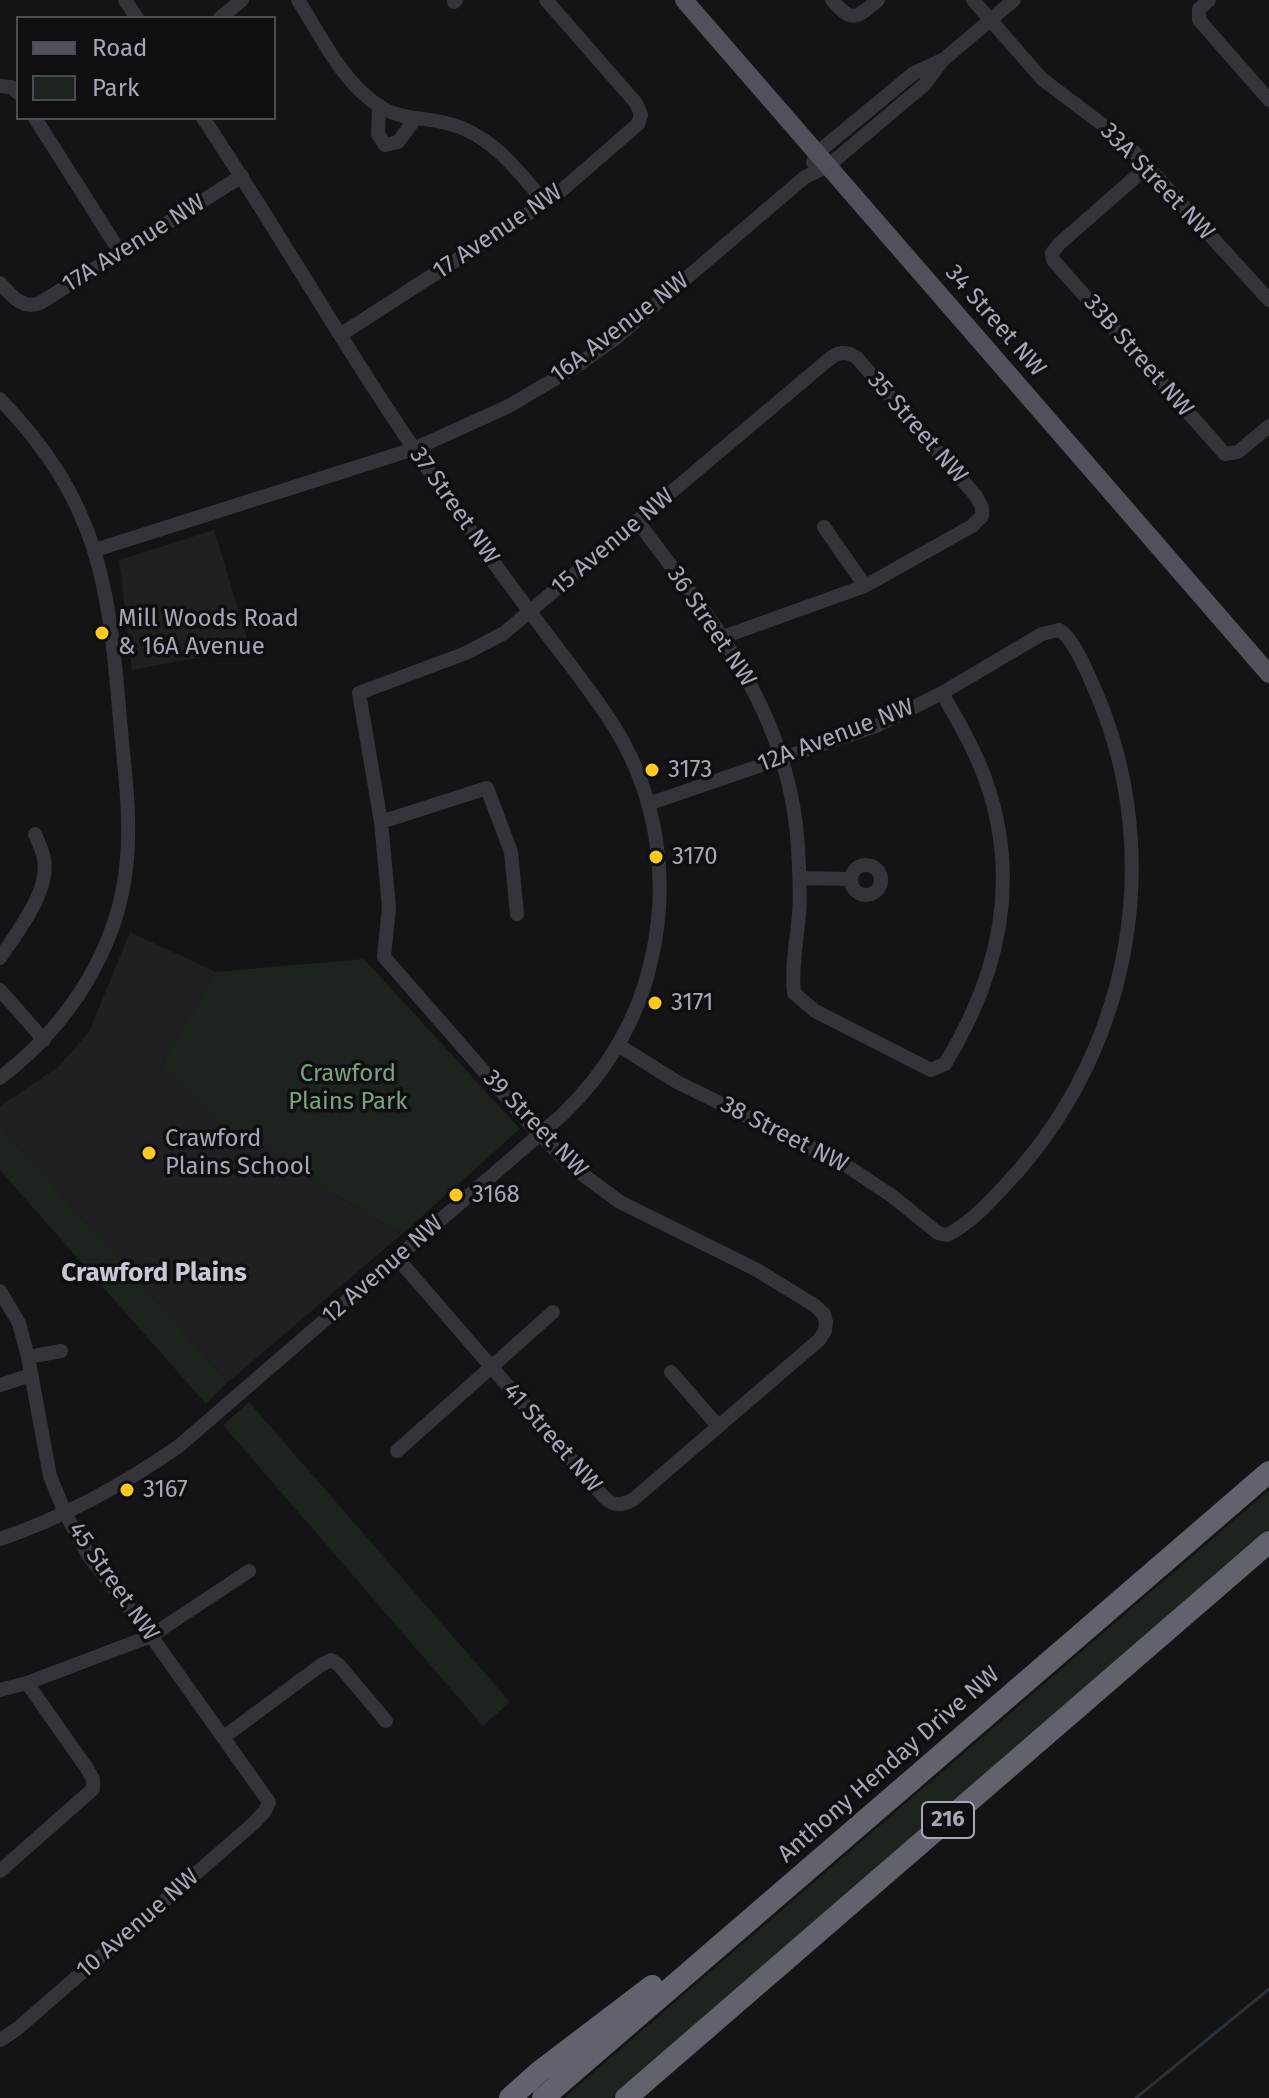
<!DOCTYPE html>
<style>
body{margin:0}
#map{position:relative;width:1269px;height:2098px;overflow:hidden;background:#141416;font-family:"Fira Sans",sans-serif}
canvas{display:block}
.legend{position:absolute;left:16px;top:16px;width:260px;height:104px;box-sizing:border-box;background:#0f0f11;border:2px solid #4b4c53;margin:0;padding:10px 14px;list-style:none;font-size:24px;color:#a4a8b7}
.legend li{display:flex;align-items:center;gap:16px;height:40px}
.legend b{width:40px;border:2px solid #4b4c53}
</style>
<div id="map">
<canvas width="1269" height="2098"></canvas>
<ul class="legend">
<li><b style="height:10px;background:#50515a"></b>Road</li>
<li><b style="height:22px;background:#1c241d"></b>Park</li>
</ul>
</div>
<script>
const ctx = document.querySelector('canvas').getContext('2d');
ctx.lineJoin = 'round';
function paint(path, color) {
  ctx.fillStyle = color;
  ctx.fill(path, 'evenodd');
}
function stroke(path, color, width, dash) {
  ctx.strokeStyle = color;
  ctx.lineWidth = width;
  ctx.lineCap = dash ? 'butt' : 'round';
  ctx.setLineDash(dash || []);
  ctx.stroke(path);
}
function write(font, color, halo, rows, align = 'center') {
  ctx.font = font + ' "Fira Sans",sans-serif';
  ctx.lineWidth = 7;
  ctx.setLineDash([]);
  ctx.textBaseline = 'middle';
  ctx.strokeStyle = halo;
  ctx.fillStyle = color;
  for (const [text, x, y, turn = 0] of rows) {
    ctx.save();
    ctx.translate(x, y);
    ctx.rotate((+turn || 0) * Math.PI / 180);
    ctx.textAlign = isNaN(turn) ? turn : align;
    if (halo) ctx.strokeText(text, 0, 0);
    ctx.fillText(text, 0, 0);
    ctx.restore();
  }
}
const built = new Path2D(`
 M214 530 250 648 132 670 119 560Z
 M130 932 216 972 160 1067 242 1143 258 1129 281 1162 402 1234 228 1382 0 1126V1106L58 1067 89 1032Z`);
const green = new Path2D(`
 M364 959 520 1129 402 1234 281 1162 258 1130 242 1144 160 1067 216 972Z
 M0 1126 228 1382 206 1404 0 1170Z
 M249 1402 510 1702 483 1726 223 1425Z
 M1269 1490V1531L612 2098H564Z`);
const stream = new Path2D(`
 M1136 2098 1269 1989`);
const minor = new Path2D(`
 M125 0 137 18
 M298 0C321 36 343 84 381 107 401 120 424 117 446 123 490 133 518 170 545 203
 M832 0C852 23 856 19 878 0
 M973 0 1042 79 1111 131 1133 151 1269 300
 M1209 0 1199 9V20L1269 100
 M454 2 456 0
 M220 18 242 0
 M0 86 11 87 18 93
 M379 107 378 134 385 145 398 142 415 119
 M35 118 120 252
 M813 162 817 153 914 73 942 60
 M1147 167 1059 244 1052 253 1053 260 1225 454 1238 452 1269 426
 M0 283C11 295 22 310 40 303L242 176
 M340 335 554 197 638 124 641 115 636 103 546 0
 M0 399C99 502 109 584 120 720 124 766 131 813 127 859 120 947 69 1025 0 1078
 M638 522C714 624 790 713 798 847 799 869 801 892 799 914 797 940 791 967 794 993L815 1011 931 1070 945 1064C999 976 1021 881 986 781 975 750 958 721 942 693
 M824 527 865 586
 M95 550 414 449 509 406 575 367 616 338 805 177 828 166 924 85 943 60 1014 0
 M381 822 487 788 511 852 517 914
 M851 880a15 15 0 1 1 30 0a15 15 0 1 1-30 0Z
 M800 878 850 879
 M0 958C17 932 50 892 44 859 43 851 38 842 35 834
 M0 990 44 1040
 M618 1045 677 1082 844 1164 892 1196 938 1233 947 1235C974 1222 999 1192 1019 1170 1131 1041 1164 856 1098 697 1091 681 1074 637 1059 630L1042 634 942 693 876 726 648 804
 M398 1259 604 1497C613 1507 624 1506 635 1498L819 1340 825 1331 826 1322 824 1314 814 1305 757 1270 620 1202 571 1166 530 1124 384 957 389 907 381 822 359 693 466 653 504 633 828 360C838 352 846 350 857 358L976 496 982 507V516L972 526 865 586 723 637
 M0 1291 19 1323 28 1357 50 1476 65 1513 89 1556 151 1636 269 1802 265 1811 254 1823 17 2029 0 2040
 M28 1357 61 1351
 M671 1372 718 1426
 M0 1385 31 1375
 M397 1451 553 1312
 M0 1539C65 1517 123 1485 179 1446L562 1115C606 1073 638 1020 651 961 670 882 658 798 615 728 592 691 563 656 537 621 497 568 458 514 421 459 344 348 278 230 203 118
 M0 1690 27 1683 151 1636 249 1571
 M224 1737 321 1665 331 1660 339 1665 386 1721
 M0 1871 93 1789V1779L86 1767 27 1683`);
const major = new Path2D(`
 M684 0 1269 674`);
const highway = new Path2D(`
 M510 2098 539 2072 652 1986
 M543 2098 1269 1472
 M626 2098 1269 1542`);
const markers = [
 [102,633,8,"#fec823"],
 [652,770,8,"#fec823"],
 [656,857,8,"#fec823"],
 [655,1003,8,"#fec823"],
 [149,1153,8,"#fec823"],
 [456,1195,8,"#fec823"],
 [127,1490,8,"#fec823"]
];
const shields = [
 [948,1820,52]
];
const shieldNames = [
 ["216",948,1820]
];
const streetNames = [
 ["33A Street NW",1157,182,46],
 ["17 Avenue NW",498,232,-34],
 ["17A Avenue NW",134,244,-32],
 ["34 Street NW",995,321,49],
 ["16A Avenue NW",620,328,-37],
 ["33B Street NW",1138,356,49],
 ["35 Street NW",917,428,49],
 ["37 Street NW",454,506,55],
 ["15 Avenue NW",613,542,-40],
 ["36 Street NW",711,627,56],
 ["12A Avenue NW",836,736,-21],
 ["39 Street NW",535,1124,46],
 ["38 Street NW",784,1135,27],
 ["12 Avenue NW",383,1270,-41],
 ["41 Street NW",552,1438,49],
 ["45 Street NW",113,1582,55],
 ["Anthony Henday Drive NW",889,1765,-41],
 ["10 Avenue NW",138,1924,-41]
];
const poiNames = [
 ["Mill Woods Road",118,619],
 ["& 16A Avenue",118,647],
 ["3173",668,770],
 ["3170",672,857],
 ["3171",671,1003],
 ["Crawford",165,1139],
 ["Plains School",165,1167],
 ["3168",472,1195],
 ["3167",143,1490]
];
const parkNames = [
 ["Crawford",348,1074],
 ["Plains Park",348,1102]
];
const neighbourhoodNames = [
 ["Crawford Plains",154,1274]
];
paint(built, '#202023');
paint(green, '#1c241d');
stroke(stream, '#29313a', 3);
stroke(minor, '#34353b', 14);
stroke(major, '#50515a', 18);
stroke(highway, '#60626c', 22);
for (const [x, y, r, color] of markers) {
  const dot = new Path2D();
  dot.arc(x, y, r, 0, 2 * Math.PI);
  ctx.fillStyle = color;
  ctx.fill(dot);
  stroke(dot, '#0f0f11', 3);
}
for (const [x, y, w] of shields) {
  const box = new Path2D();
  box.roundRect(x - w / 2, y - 18, w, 36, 6);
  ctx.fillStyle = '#0f0f11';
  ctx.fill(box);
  stroke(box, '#a4a8b7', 2);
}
write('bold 22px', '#a4a8b7', null, shieldNames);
write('24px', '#a4a8b7', '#0f0f11', streetNames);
write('24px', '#a4a8b7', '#0f0f11', poiNames, 'left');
write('24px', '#7aa380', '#0f0f11', parkNames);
write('bold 26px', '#c6c8d3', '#0f0f11', neighbourhoodNames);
</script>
